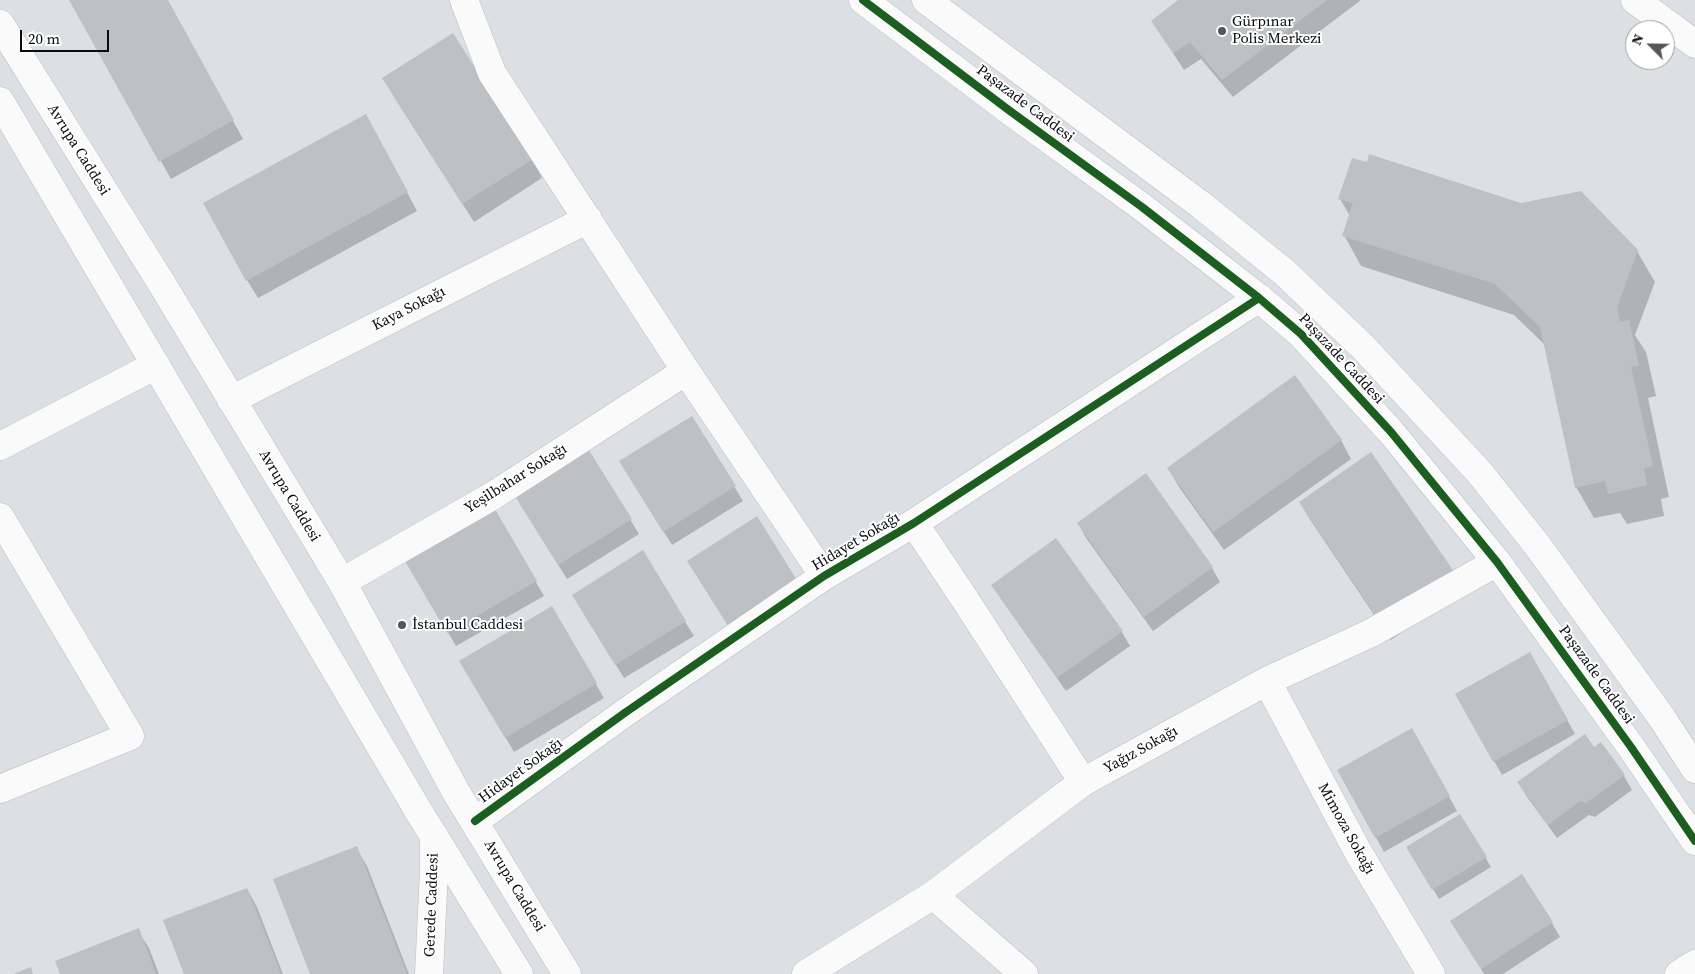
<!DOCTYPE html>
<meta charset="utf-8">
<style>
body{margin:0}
#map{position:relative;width:1695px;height:974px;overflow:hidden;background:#dce0e4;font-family:"Source Serif 4",serif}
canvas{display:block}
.north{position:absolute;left:1625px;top:20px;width:50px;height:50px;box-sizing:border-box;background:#fff;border:1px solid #9d9e9f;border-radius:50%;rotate:293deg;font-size:14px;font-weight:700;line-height:20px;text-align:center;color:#0a0d0f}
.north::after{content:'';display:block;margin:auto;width:18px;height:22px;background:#54575a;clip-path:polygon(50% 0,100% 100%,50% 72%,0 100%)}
.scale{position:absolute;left:20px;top:30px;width:89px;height:22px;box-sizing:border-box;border:2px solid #0a0d0f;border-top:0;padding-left:6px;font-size:15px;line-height:18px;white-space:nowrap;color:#0a0d0f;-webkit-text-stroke:4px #fff;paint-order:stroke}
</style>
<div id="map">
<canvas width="1695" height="974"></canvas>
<div class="north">N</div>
<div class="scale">20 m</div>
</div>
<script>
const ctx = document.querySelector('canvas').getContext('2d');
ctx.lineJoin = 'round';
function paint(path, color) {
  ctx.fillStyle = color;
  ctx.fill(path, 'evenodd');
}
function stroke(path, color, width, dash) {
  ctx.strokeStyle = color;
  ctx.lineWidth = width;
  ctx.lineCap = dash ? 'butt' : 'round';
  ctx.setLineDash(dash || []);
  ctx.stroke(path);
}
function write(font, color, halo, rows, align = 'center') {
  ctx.font = font + ' "Source Serif 4",serif';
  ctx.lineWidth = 4;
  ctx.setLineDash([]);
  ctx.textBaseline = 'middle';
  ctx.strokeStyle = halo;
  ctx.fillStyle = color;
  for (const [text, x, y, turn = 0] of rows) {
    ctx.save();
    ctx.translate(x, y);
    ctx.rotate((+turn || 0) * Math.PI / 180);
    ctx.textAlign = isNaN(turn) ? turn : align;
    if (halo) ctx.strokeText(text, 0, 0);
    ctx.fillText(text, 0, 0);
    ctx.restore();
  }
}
const shadow = new Path2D(`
 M71 0H167L243 139 171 179Z
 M1180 0H1361L1233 97 1201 59 1184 70 1152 21Z
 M394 97 532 159 542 178 474 222Z
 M376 134 417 211 258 298 247 280Z
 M1340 199 1637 251 1655 282 1635 335 1646 352 1656 396 1648 398 1669 497 1661 499 1664 516 1627 524 1620 513 1594 518 1576 487 1545 345 1514 315 1361 266 1344 235 1350 216Z
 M692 417 743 501 672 545 629 476Z
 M1341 440 1351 459 1224 550 1179 487 1168 468Z
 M585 445 639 534 567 579 521 505Z
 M1371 454 1452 571 1462 589 1391 640 1311 521 1300 503Z
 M1146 475 1212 568 1220 582 1153 631 1086 538 1078 523Z
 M492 506 544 596 456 646 404 557Z
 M642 552 694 636 624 678 581 609Z
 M993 585 1122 632 1130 646 1066 691 1001 599Z
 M551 608 604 698 514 752 461 661Z
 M1530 654 1575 734 1502 775 1456 695Z
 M1412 730 1457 811 1384 852 1339 771Z
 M1594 749 1624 776 1632 790 1595 817 1589 815 1557 838 1527 797 1519 783Z
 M1460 815 1491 867 1439 899 1408 848Z
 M356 848 367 866 409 974H311Z
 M247 889 257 907 283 974H186Z
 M1552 923 1560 937 1503 974H1484L1460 935Z
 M138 930 149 948 159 974H61Z`);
const building = new Path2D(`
 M69 0H168L234 120 159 162Z
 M1178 0H1327L1222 80 1190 42 1173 53 1151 21Z
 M453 33 533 159 462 204 382 78Z
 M366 114 408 192 246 281 203 203Z
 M1369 154 1521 203 1581 191 1638 250 1617 307 1620 322 1629 320 1639 366 1631 367 1653 466 1644 468 1647 485 1608 494 1605 481 1575 488 1540 327 1495 284 1342 236 1353 203 1338 199 1352 158 1367 162Z
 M1295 375 1342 440 1213 532 1167 468Z
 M692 416 736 486 663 532 619 461Z
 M585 444 632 519 558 565 511 490Z
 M1371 452 1453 570 1380 622 1299 502Z
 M1146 473 1213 567 1144 617 1077 523Z
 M492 504 537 581 447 633 402 556Z
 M757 516 800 585 730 629 687 561Z
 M1056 538 1123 631 1057 678 991 585Z
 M643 550 686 621 615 665 572 595Z
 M552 606 597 683 505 738 459 661Z
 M1530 652 1568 720 1493 762 1455 694Z
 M1412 728 1450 796 1375 838 1337 770Z
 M1585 734 1594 747 1601 742 1625 775 1586 803 1580 801 1548 825 1517 782Z
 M1460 814 1487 857 1432 890 1406 847Z
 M357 846 407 974H310L273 879Z
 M1522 874 1553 922 1481 969 1450 921Z
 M247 888 281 974H184L163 920Z
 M139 928 156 974H60L55 961Z
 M31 967 33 974H13Z`);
const minor = new Path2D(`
 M464 0 492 73 686 371 824 576
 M231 400 588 219
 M0 446 156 365
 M0 517 130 736 0 789
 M914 523 966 601 1083 782
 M342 582 494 495 686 371
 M1267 681 1358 852 1431 974
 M475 821 626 712 824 576 914 523 1259 298
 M933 895 1024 974
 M806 974 933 895 1083 782 1267 681 1371 633 1497 562
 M1679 974 1695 964`);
const tertiary = new Path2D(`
 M863 0 1010 111 1142 207 1259 298 1301 334 1391 432 1497 562 1631 747 1695 841
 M926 0 1201 205 1284 272 1363 347 1479 472 1537 545 1662 718 1695 769
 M1635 0 1695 44
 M429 974 434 870V836`);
const secondary = new Path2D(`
 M0 24 162 284 342 582 456 792 567 974
 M0 101 419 812 519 974`);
const cycleway = new Path2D(`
 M863 0 1010 111 1142 207 1259 298 1301 334 1391 432 1497 562 1631 747 1695 841
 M475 821 626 712 824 576 914 523 1259 298`);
const markers = [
 [1222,31,5,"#54575a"],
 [402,625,5,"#54575a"]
];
const poiNames = [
 ["Gürpınar",1232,22],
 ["Polis Merkezi",1232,39],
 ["İstanbul Caddesi",412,625]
];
const streetNames = [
 ["Paşazade Caddesi",1025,104,37],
 ["Avrupa Caddesi",78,150,58],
 ["Kaya Sokağı",409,309,-27],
 ["Paşazade Caddesi",1341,359,47],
 ["Yeşilbahar Sokağı",516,479,-32],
 ["Avrupa Caddesi",289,496,59],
 ["Hidayet Sokağı",856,542,-31],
 ["Paşazade Caddesi",1596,675,54],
 ["Yağız Sokağı",1141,750,-29],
 ["Hidayet Sokağı",521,771,-36],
 ["Mimoza Sokağı",1346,829,61],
 ["Avrupa Caddesi",514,886,59],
 ["Gerede Caddesi",432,905,-88]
];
paint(shadow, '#0003');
paint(building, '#bdc1c4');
stroke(minor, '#bbbec1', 29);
stroke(tertiary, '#bbbec1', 29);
stroke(secondary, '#bbbec1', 29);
stroke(minor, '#fafafb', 28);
stroke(tertiary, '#fafafb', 28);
stroke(secondary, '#fafafb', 28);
stroke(cycleway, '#1b5e20', 8);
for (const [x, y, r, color] of markers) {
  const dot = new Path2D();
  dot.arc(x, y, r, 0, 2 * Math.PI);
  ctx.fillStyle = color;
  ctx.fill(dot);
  stroke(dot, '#fff', 2);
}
write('15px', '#0a0d0f', '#fff', poiNames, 'left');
write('15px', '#0a0d0f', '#fff', streetNames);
</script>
